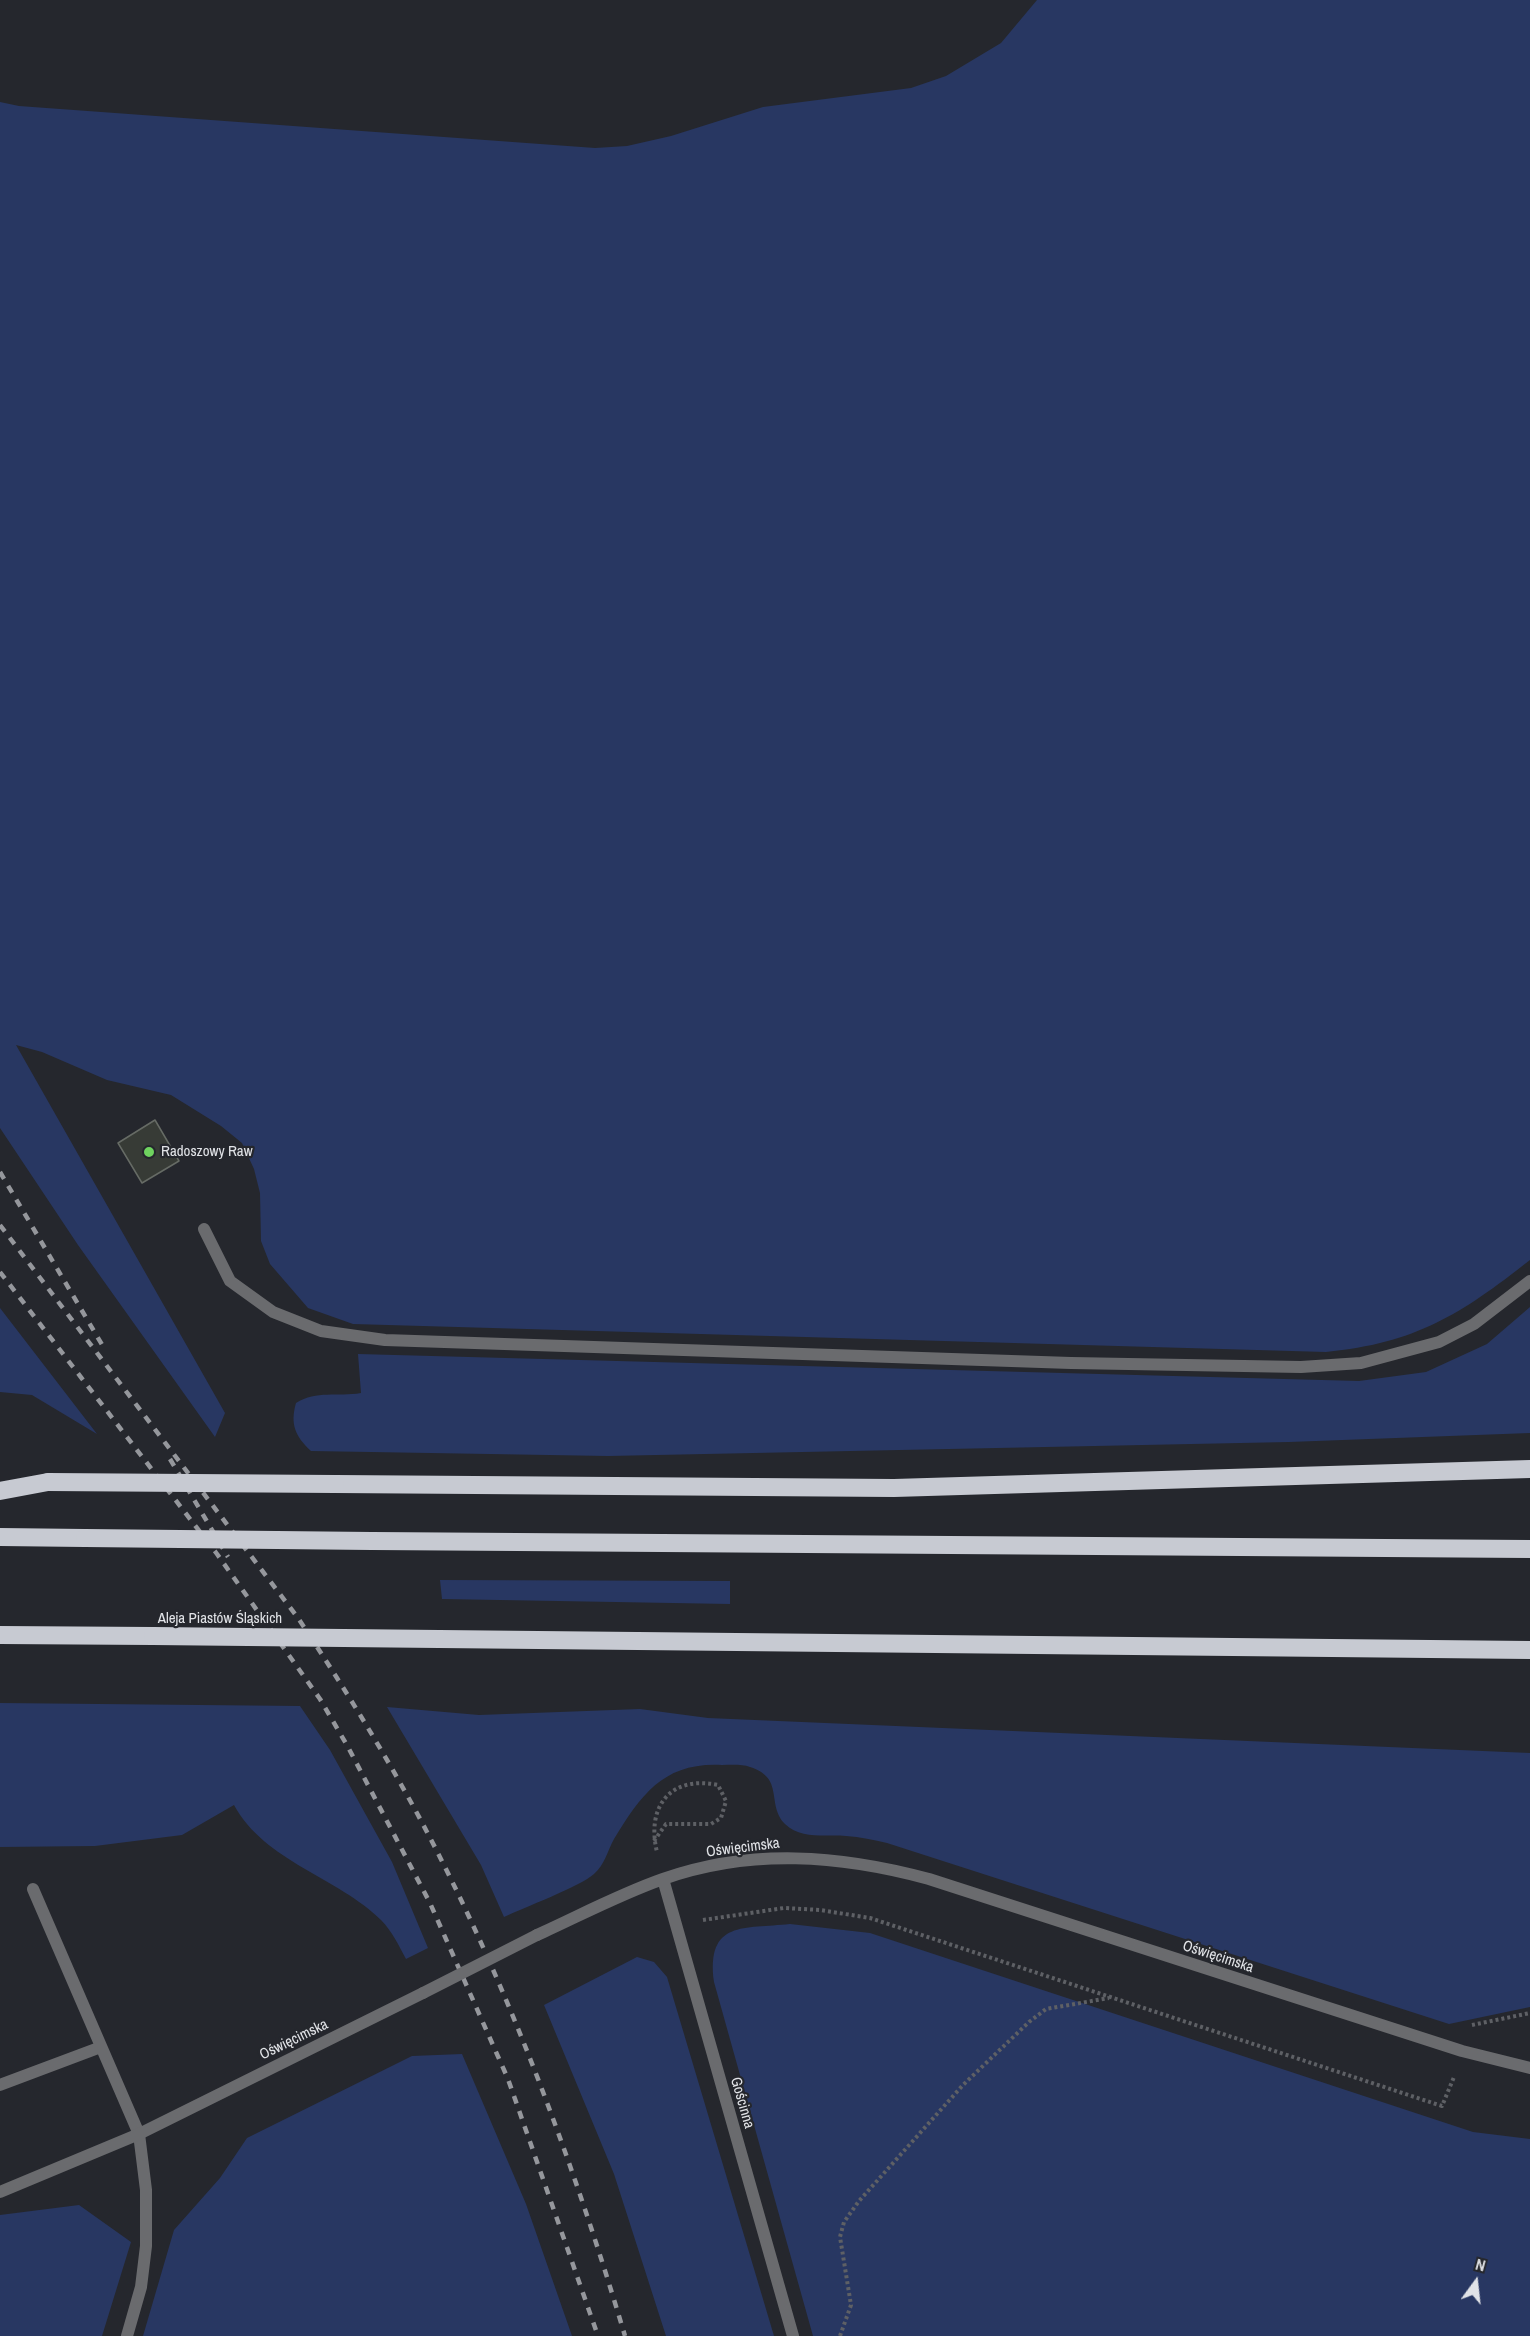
<!DOCTYPE html>
<meta charset="utf-8">
<style>
body{margin:0}
#map{position:relative;width:1530px;height:2336px;overflow:hidden;background:#25272d;font-family:"Archivo Narrow",sans-serif}
canvas{display:block}
.north{position:absolute;left:1446px;top:2252px;width:60px;height:60px;-webkit-text-stroke:4px #25272d;paint-order:stroke;rotate:15deg;font-size:16px;font-weight:700;line-height:24px;text-align:center;color:#e1e3e7}
.north::after{content:'';display:block;margin:auto;width:21px;height:27px;background:#e1e3e7;clip-path:polygon(50% 0,100% 100%,50% 72%,0 100%)}
</style>
<div id="map">
<canvas width="1530" height="2336"></canvas>
<div class="north">N</div>
</div>
<script>
const ctx = document.querySelector('canvas').getContext('2d');
ctx.lineJoin = 'round';
function paint(path, color) {
  ctx.fillStyle = color;
  ctx.fill(path, 'evenodd');
}
function stroke(path, color, width, dash) {
  ctx.strokeStyle = color;
  ctx.lineWidth = width;
  ctx.lineCap = dash ? 'butt' : 'round';
  ctx.setLineDash(dash || []);
  ctx.stroke(path);
}
function write(font, color, halo, rows, align = 'center') {
  ctx.font = font + ' "Archivo Narrow",sans-serif';
  ctx.lineWidth = 4.5;
  ctx.setLineDash([]);
  ctx.textBaseline = 'middle';
  ctx.strokeStyle = halo;
  ctx.fillStyle = color;
  for (const [text, x, y, turn = 0] of rows) {
    ctx.save();
    ctx.translate(x, y);
    ctx.rotate((+turn || 0) * Math.PI / 180);
    ctx.textAlign = isNaN(turn) ? turn : align;
    if (halo) ctx.strokeText(text, 0, 0);
    ctx.fillText(text, 0, 0);
    ctx.restore();
  }
}
const green = new Path2D(`
 M1037 0H1530V1260C1460 1315 1416 1343 1326 1352L353 1324 308 1308 270 1264 261 1241 260 1193 254 1169 242 1143 221 1126 171 1095 107 1080 42 1052 16 1045 225 1413 215 1437 78 1245 0 1128V102L19 106 595 148 627 146 671 136 763 107 911 88 946 76 1001 43Z
 M1530 1307V1433L1289 1442 608 1456 311 1451C295 1436 290 1424 296 1403 317 1390 337 1397 361 1393L358 1354 1359 1381 1426 1372 1487 1344Z
 M0 1308 97 1434 32 1395 0 1392Z
 M440 1580 730 1581V1604L442 1599Z
 M0 1703 300 1706 330 1750 392 1862 428 1948 406 1959C399 1946 392 1931 381 1920 338 1877 265 1862 234 1805L182 1835 95 1846 0 1847Z
 M387 1707 479 1715 640 1709 708 1718 1530 1753V2007L1449 2024 887 1843C874 1840 860 1837 846 1836 827 1834 801 1840 785 1824 766 1804 785 1778 750 1767 742 1764 731 1765 722 1765 665 1762 642 1793 614 1839 607 1852 605 1864 594 1874 581 1886 523 1908 504 1917L481 1865Z
 M790 1924 870 1933 1473 2132 1530 2139V2336H813L714 1982C706 1920 744 1929 790 1924Z
 M637 1957 654 1962 667 1977 774 2336H666L614 2174 544 2005Z
 M462 2054 526 2204 572 2336H143L174 2230 220 2178 247 2138 412 2056Z
 M79 2205 131 2242 102 2336H0V2215Z`);
const building = new Path2D(`
 M155 1120 179 1161 142 1183 118 1143Z`);
const path = new Path2D(`
 M654 1841 666 1824H711L721 1818 726 1801 718 1785C670 1775 646 1807 657 1852
 M703 1920 784 1908 820 1910 870 1918 1442 2106 1454 2077
 M1472 2025 1530 2013
 M840 2336 851 2305 840 2237 844 2222 859 2201 963 2085 1029 2022 1046 2009 1109 1998`);
const service = new Path2D(`
 M204 1229 230 1281 273 1312 321 1331 385 1340 1071 1363 1301 1367 1361 1363 1439 1342 1474 1324 1530 1281
 M33 1889 139 2134 146 2190V2246L141 2287 127 2336
 M0 2085 101 2047`);
const tertiary = new Path2D(`
 M663 1879 793 2336
 M537 1935C579 1916 620 1894 663 1879 751 1848 840 1855 929 1879L1462 2051 1530 2068
 M0 2192 139 2134 423 1993`);
const motorway = new Path2D(`
 M335 1484 894 1488 1530 1469
 M0 1491 48 1482
 M0 1537 85 1538
 M372 1541 1530 1549
 M0 1635 153 1636
 M439 1639 1530 1650`);
const rail = new Path2D(`
 M0 1172 104 1348
 M0 1225 298 1618C340 1681 381 1747 418 1815 506 1979 572 2158 625 2336
 M0 1272 217 1554 320 1699 348 1747 430 1903 508 2079 598 2336
 M170 1459 228 1557`);
const tertiaryBridge = new Path2D(`
 M423 1993 537 1935`);
const motorwayBridge = new Path2D(`
 M48 1482 335 1484
 M85 1538 372 1541
 M153 1636 439 1639`);
const markers = [
 [149,1152,6,"#6fd35f"]
];
const poiNames = [
 ["Radoszowy Raw",161,1152]
];
const streetNames = [
 ["Aleja Piastów Śląskich",220,1619],
 ["Oświęcimska",743,1848,-7],
 ["Oświęcimska",1218,1957,18],
 ["Oświęcimska",294,2040,-26],
 ["Gościnna",742,2103,74]
];
paint(green, '#283762');
paint(building, '#373b36');
stroke(building, '#666b65', 1.5);
stroke(path, '#5e6065', 4, [3, 3]);
stroke(service, '#6a6b6e', 12);
stroke(tertiary, '#6a6b6e', 12);
stroke(motorway, '#c7cad2', 18);
stroke(rail, '#95979c', 4.5, [8, 8]);
stroke(tertiaryBridge, '#6a6b6e', 12);
stroke(motorwayBridge, '#c7cad2', 18);
for (const [x, y, r, color] of markers) {
  const dot = new Path2D();
  dot.arc(x, y, r, 0, 2 * Math.PI);
  ctx.fillStyle = color;
  ctx.fill(dot);
  stroke(dot, '#25272d', 2);
}
write('15px', '#e1e3e7', '#25272d', poiNames, 'left');
write('15px', '#e1e3e7', '#25272d', streetNames);
</script>
